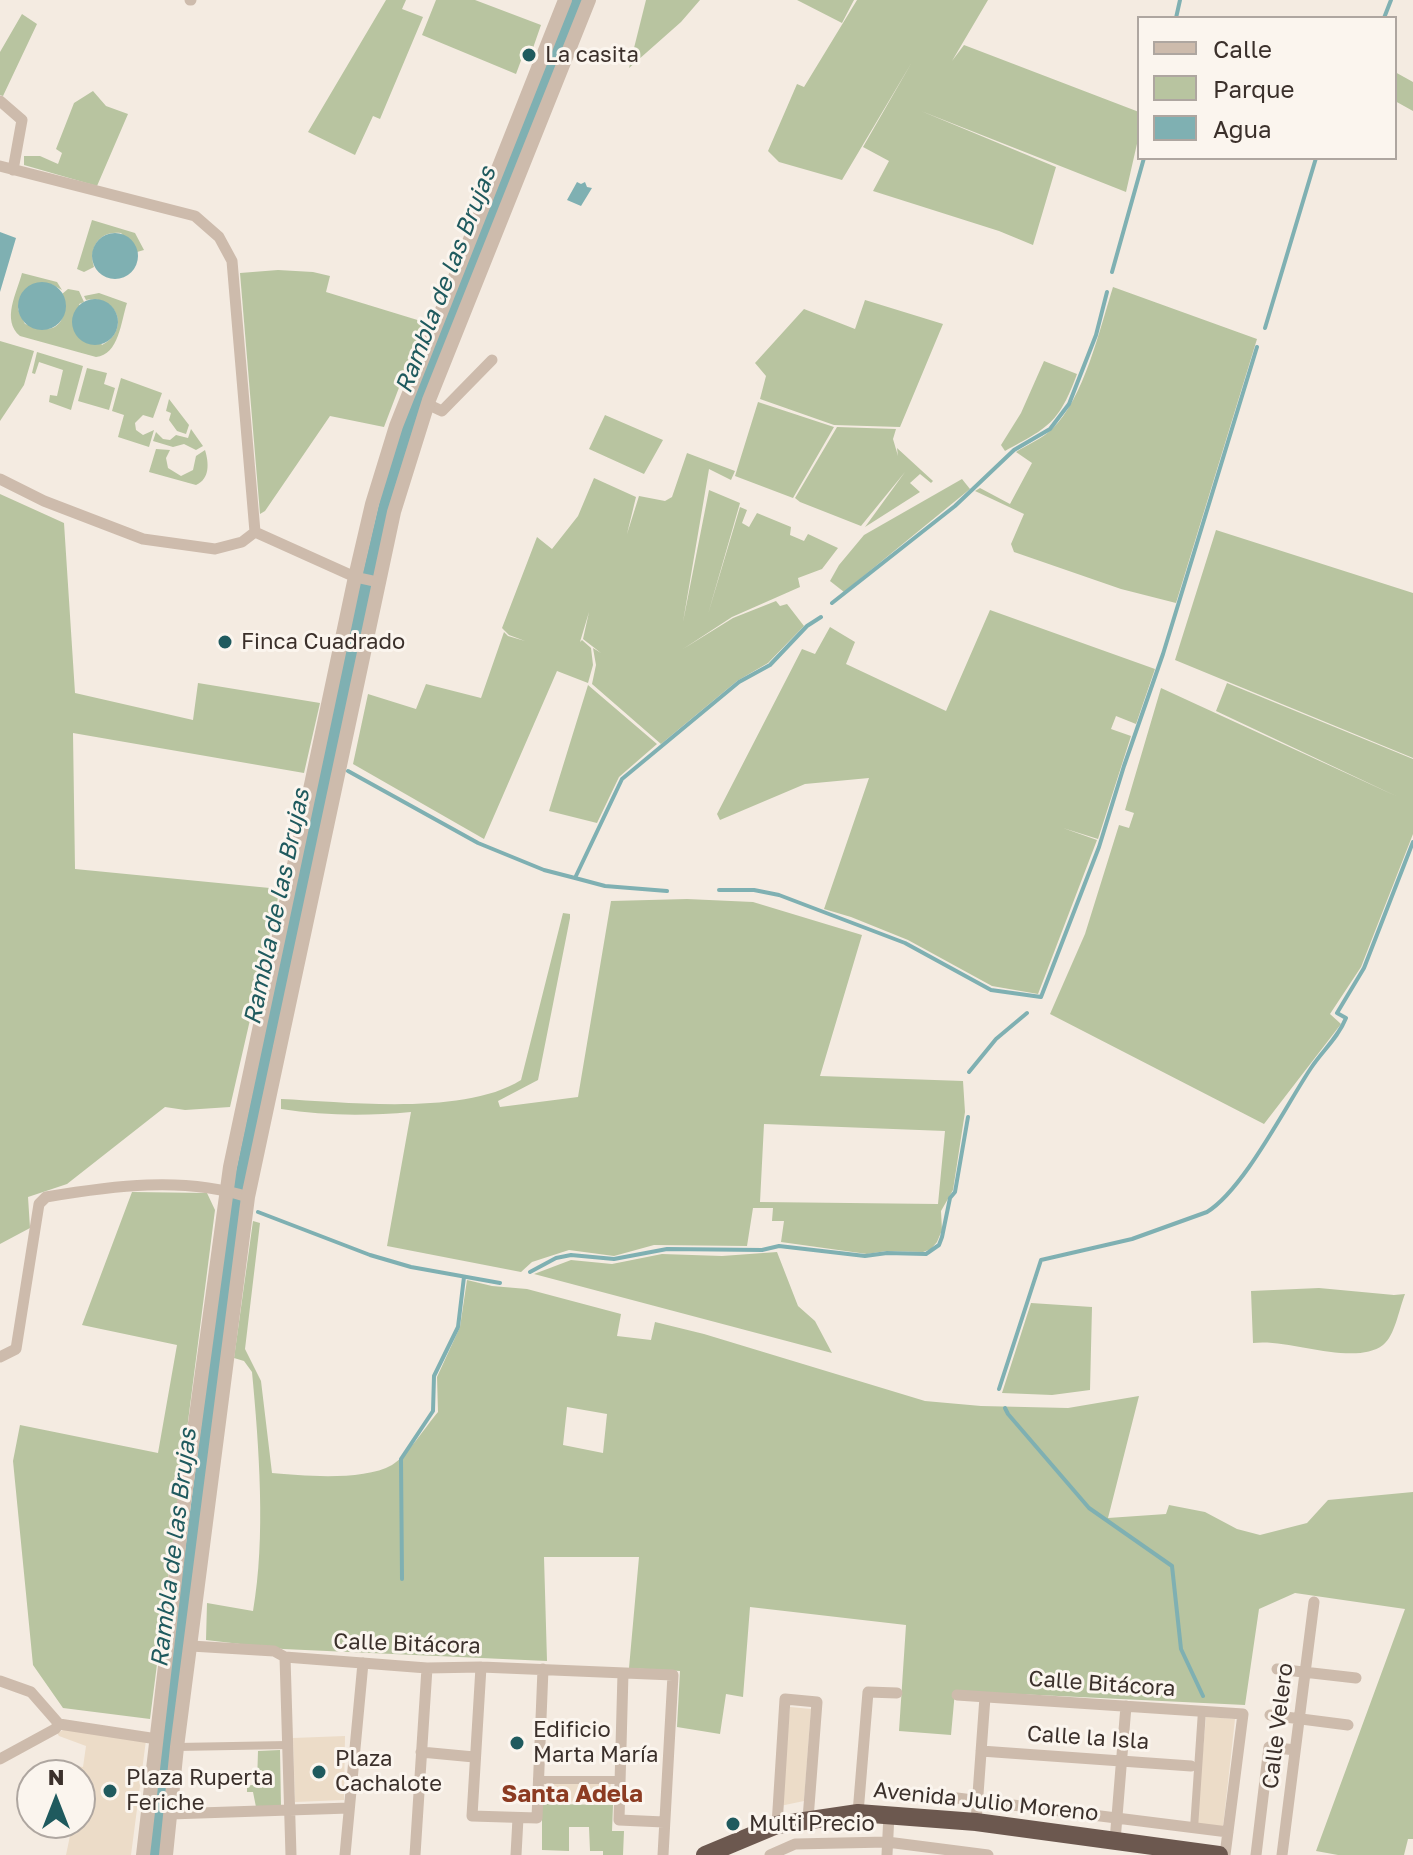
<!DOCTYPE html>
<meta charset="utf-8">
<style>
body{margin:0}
#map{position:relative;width:1413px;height:1855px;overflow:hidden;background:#f4ebe1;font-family:"Golos Text",sans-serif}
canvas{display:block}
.legend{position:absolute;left:1137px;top:16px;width:260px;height:144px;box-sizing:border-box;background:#fbf5ee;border:2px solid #aea6a0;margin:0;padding:10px 14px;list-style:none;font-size:24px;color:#3b302b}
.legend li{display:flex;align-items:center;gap:16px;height:40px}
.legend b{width:40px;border:2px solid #aea6a0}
.north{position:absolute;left:16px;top:1759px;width:80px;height:80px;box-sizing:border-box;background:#fbf5ee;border:2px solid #aea6a0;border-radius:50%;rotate:0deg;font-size:22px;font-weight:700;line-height:32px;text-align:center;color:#3b302b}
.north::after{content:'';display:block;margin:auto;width:28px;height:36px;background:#1f5a5e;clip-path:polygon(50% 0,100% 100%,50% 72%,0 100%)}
</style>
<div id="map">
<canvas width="1413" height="1855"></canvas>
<ul class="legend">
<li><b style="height:10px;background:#cdbbac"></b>Calle</li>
<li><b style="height:22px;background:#b8c4a0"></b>Parque</li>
<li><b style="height:22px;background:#7fb0b2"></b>Agua</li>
</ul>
<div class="north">N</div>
</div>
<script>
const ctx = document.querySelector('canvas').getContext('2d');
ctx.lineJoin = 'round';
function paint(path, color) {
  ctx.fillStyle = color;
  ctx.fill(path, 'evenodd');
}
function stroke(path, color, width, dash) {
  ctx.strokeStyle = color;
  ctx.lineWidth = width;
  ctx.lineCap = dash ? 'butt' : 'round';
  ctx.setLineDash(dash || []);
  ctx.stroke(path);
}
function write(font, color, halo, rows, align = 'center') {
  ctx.font = font + ' "Golos Text",sans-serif';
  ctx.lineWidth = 6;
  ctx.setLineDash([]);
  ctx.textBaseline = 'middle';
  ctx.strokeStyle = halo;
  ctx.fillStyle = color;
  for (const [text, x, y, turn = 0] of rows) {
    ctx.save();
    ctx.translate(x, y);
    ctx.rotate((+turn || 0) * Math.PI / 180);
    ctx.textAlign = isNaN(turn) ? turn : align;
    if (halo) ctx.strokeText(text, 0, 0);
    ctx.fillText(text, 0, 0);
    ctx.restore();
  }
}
const green = new Path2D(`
 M386 0H406L402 9 423 17 380 119 373 116 355 155 308 132Z
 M436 0H475L541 25 533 48 526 47 516 74 422 35Z
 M646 0H700L681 22 629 68Z
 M797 0H854L842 23Z
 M857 0H988L952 61 964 45 1139 112V135L1126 192 921 111 1056 167 1033 245 999 231 873 191 889 161 863 147 912 62 842 180 779 162 768 151 797 84 804 87Z
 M22 14 37 24 3 96 0 95V52Z
 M1395 72 1413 82V111L1395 101Z
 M93 91 106 106 128 114 97 186 24 165V156H40L58 164 62 153 56 149 74 103Z
 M92 220 135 233 144 250 137 252 121 233C100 230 88 247 94 267L84 272 77 269Z
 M278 270 313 272 330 276 326 292 424 322 384 427 330 416 265 511 260 514 240 273Z
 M22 273 57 282 62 290 51 284H35L18 309 25 324C31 325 39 329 45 329 64 330 68 307 62 294L68 289 79 291 84 302 79 304 102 345C130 331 119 295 86 300L84 296 99 293 127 303C121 321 119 355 96 357L20 336C1 320 17 293 22 273Z
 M1113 287 1257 339 1176 603 1121 589 1014 552 1011 544 1024 514 975 491 980 488 1010 504 1032 463 1016 452C1027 445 1043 438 1052 429 1084 399 1100 328 1113 287Z
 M865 300 943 324 900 427 834 425 760 399 766 376 755 363 804 309 855 329Z
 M0 341 34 351 24 385 0 421Z
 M37 352 83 366 71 410 49 402 50 395 57 396 63 370 39 362 35 374 32 373Z
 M1044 361 1077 374C1059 423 1049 427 1005 451L1001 445 1021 413Z
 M87 368 107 373 104 384 115 388 109 410 78 401Z
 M121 378 162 393 153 418 143 415 135 423 136 430 143 435 154 430 149 447 118 437 124 415 112 411Z
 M169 399 189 425 186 434 177 431 169 420 171 413 166 411Z
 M758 402 834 427 793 498 735 476Z
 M605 415 663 440 644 474 589 449Z
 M837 427 896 429 893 439 898 456 897 448 933 481 931 483 920 474 910 483 920 492 865 527 905 472 861 526 800 502 795 498Z
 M191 429 203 446 196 450 184 444 173 447 153 441 156 432 163 439 170 440 176 435 188 438Z
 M156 449 170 450 166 458 168 468 181 476 193 470 196 456 205 450C209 463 210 479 196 485L149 472Z
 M687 453 735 471 731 480 709 469 683 622 709 490 740 503 708 614 740 507 747 510 742 523 749 527 757 513 791 527 790 535 804 541 808 534 838 548 822 569 798 578 800 587 732 617 683 649 733 618 776 601 780 606 787 604 804 626 768 663 737 681 661 744 592 684 596 665 593 648 601 653 583 639 589 612 580 642 582 640 591 648 593 665 588 683 557 671 484 839 353 764 368 694 416 709 426 684 481 698 504 632 508 636 525 641 509 635 502 628 537 537 552 549 578 516 594 478 636 497 627 534 639 496 665 501 672 497Z
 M962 479 970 489 844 592 830 581 839 565 864 535Z
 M0 494 64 523 75 693 193 720 198 683 320 703 304 773 73 733 75 869 280 889 230 1107 185 1110 165 1107 67 1184 28 1197 30 1228 0 1244Z
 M1216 530 1413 593V758L1175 660Z
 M990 610 1155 669 1136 724 1116 716 1111 729 1131 736 1098 839 1063 828 1097 840 1038 994 992 986 908 940 851 917 824 909 869 778 805 784 720 820 717 814 802 649 815 654 830 627 855 642 846 664 946 711Z
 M1227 683 1413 759V834L1361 967 1330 1014 1341 1024 1264 1124 1050 1014 1085 934 1119 825 1129 828 1134 813 1125 810 1161 688 1396 796 1216 711Z
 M588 685 657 744 619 777 597 823 549 811Z
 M687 899 753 902 862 935 820 1076 963 1081 965 1112 953 1190 941 1211 942 1230 937 1242 931 1249 923 1252 886 1251 867 1254 781 1242 784 1221H772L773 1208H753L747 1246 654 1245 614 1256 569 1250 532 1262 521 1272 387 1246 411 1112C368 1116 324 1116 281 1109V1099C346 1102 464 1116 521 1080L563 913 570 914V918L538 1080 498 1101 500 1107 578 1097 611 901ZM764 1124 945 1131 938 1204 760 1202Z
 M132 1192 207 1193 215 1210 150 1719 63 1708 33 1665 13 1461 20 1425 158 1453 177 1345 82 1325Z
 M253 1221 260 1223 245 1349 261 1381 272 1473C304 1476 364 1481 392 1465 407 1456 426 1426 438 1412L437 1377 460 1327 467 1280 492 1286 527 1289 621 1314 617 1336 651 1340 655 1322 704 1334 925 1401 981 1406 1068 1408 1139 1396 1108 1518 1166 1514 1169 1505 1205 1512 1237 1529 1260 1535 1307 1523 1328 1500 1413 1492V1839H1408L1404 1855H1338L1316 1851 1405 1609 1295 1593 1259 1609 1245 1705 955 1691 951 1735 899 1731 906 1625 750 1607 743 1697 726 1694 720 1734 677 1727 680 1671 629 1668 639 1557H544L547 1661 283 1649 206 1640 207 1603 253 1611C266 1538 259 1446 252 1372L244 1361 234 1358ZM567 1407 607 1414 603 1453 563 1445Z
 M777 1252 798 1306 815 1321 832 1353 534 1274 571 1260 612 1264 662 1254 722 1256Z
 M1319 1288 1394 1295 1405 1294C1399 1309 1395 1336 1383 1345 1354 1367 1289 1338 1253 1343L1251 1291Z
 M1031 1303 1092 1307 1090 1390 1052 1395 1002 1393Z
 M280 1750 281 1807H256L253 1792H247V1786L257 1784 258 1751Z
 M542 1804 613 1805 612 1831H624L623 1855H603V1851H590L589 1827H569V1851L542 1850Z`);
const plaza = new Path2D(`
 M790 1707 811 1709 804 1801 780 1806Z
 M1206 1717 1235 1719 1223 1827 1196 1824Z
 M65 1729 146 1740 131 1855H66L71 1831 52 1832 47 1823H80V1775H52L67 1765 83 1767 86 1746 59 1736 57 1733Z
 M345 1736 344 1800 295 1802 293 1738Z
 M545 1777 611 1778 610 1801 543 1803Z`);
const water = new Path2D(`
 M569 0H584L422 405 273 1049 161 1855H146L230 1200 336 685 389 461Z
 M577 182 581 184 585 182 587 187 592 188 581 206 567 200Z
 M0 232 16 238 0 292Z
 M92 256a23 23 0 1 1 46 0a23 23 0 1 1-46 0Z
 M18 306a24 24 0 1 1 48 0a24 24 0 1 1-48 0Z
 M72 322a23 23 0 1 1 46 0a23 23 0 1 1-46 0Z`);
const stream = new Path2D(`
 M1176 18 1180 0
 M1384 18 1391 0
 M1112 272 1144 158
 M1265 328 1316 158
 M832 603 955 506 1014 450 1050 429 1069 404 1096 335 1107 292
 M348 771 478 843 544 870 575 878 622 779 739 682 770 665 807 626 821 617
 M575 878 605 886 667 891
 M719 890H754L779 895 905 943 991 990 1041 997 1099 847 1124 766 1163 654 1257 347
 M969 1072 996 1039 1027 1013
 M258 1212 370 1255 411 1267 500 1283
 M530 1272 556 1258 571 1255 614 1259 667 1249 762 1250 779 1246 865 1256 887 1253 926 1254 939 1245 942 1237 950 1198 955 1192 968 1117
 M999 1389 1041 1260 1132 1239 1207 1212C1244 1189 1285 1107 1311 1068 1322 1051 1338 1038 1346 1018L1337 1013 1364 968 1413 842
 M1005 1408 1008 1414 1089 1508 1172 1566 1181 1649 1203 1696
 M402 1579 401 1459 433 1411 434 1376 458 1327 464 1277`);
const pedestrian = new Path2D(`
 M177 1747 288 1745
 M537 1780H620
 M1194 1828 1202 1711`);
const minor = new Path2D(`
 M190 0H191
 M0 101 22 120 13 170
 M0 166 195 216 219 237 232 261 255 532
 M427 404 442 411 492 360
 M0 479 44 501 143 539 215 549 242 542 255 532
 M255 532 355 577 378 582
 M0 1357 16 1349 39 1204 46 1197C111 1186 184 1176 248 1197
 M191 1646 274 1651 285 1657 427 1668 481 1667 673 1675 663 1855
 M285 1657 291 1855
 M481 1667 472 1816 537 1818 543 1669
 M1277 1669 1356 1678
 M623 1673 619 1820 664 1822
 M0 1681 31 1692 59 1724
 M957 1695 1243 1714 1225 1855
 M1270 1715 1348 1725
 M59 1724 157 1739
 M981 1751 1191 1766
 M421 1752 474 1757
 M0 1759 55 1729 59 1724
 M957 1798 1228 1832
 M858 1813 868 1692 897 1693
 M170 1814 349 1808
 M976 1822 985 1697
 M777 1825 785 1699 817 1702 808 1819
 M1115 1841 1126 1706
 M345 1855 363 1663
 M415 1855 427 1668
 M516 1855 518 1818
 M770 1855 795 1844 887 1842 988 1855
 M887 1855 889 1814
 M1256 1855 1269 1747 1295 1750
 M1282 1855 1314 1602`);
const tertiary = new Path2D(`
 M143 1855 183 1511 230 1167 355 577 372 504 396 426 565 0
 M166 1855 177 1747 248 1197 394 512 429 400 589 0`);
const trunk = new Path2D(`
 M705 1855 777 1825 858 1813 976 1822 1219 1855`);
const markers = [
 [529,55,8,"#1f5a5e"],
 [225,642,8,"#1f5a5e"],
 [517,1743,8,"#1f5a5e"],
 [319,1772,8,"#1f5a5e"],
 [110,1791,8,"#1f5a5e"],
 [733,1824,8,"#1f5a5e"]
];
const poiNames = [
 ["La casita",545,55],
 ["Finca Cuadrado",241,642],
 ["Edificio",533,1730],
 ["Marta María",533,1755],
 ["Plaza",335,1759],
 ["Cachalote",335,1784],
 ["Plaza Ruperta",126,1778],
 ["Feriche",126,1803],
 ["Multi Precio",749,1824]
];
const streetNames = [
 ["Calle Bitácora",407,1644,2],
 ["Calle Bitácora",1102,1684,4],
 ["Calle Velero",1278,1726,-83],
 ["Calle la Isla",1088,1738,4],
 ["Avenida Julio Moreno",986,1802,6]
];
const waterNames = [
 ["Rambla de las Brujas",446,280,-69],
 ["Rambla de las Brujas",277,907,-78],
 ["Rambla de las Brujas",174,1548,-83]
];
const neighbourhoodNames = [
 ["Santa Adela",572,1794]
];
paint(green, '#b8c4a0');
paint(plaza, '#ecdcc8');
paint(water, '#7fb0b2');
stroke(stream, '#7fb0b2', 4);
stroke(pedestrian, '#cdbbac', 8);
stroke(minor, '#cdbbac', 11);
stroke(tertiary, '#cdbbac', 14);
stroke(trunk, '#6c584f', 18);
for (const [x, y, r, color] of markers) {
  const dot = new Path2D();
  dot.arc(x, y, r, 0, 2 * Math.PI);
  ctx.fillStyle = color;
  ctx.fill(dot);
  stroke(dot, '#fbf5ee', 3);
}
write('22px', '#3b302b', '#fbf5ee', poiNames, 'left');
write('22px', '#3b302b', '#fbf5ee', streetNames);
write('italic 24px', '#1f5a5e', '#fbf5ee', waterNames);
write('bold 24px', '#8c3b22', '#fbf5ee', neighbourhoodNames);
</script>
